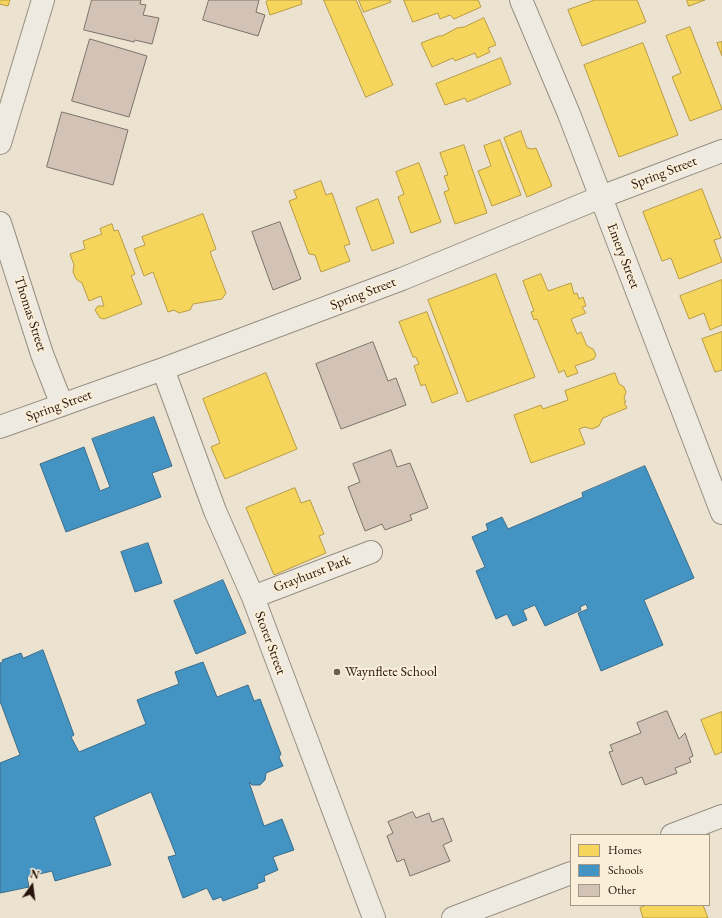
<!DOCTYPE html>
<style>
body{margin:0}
#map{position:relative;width:722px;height:918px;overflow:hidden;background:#ece2d0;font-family:"EB Garamond",serif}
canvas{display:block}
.legend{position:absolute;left:570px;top:834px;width:140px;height:72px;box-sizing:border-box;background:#faeed9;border:1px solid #a59786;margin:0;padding:5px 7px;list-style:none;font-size:12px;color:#26150a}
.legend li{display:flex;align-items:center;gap:8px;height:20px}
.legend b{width:20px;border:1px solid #a59786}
.north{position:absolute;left:12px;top:866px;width:40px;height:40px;-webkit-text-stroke:3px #faeed9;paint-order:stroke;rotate:14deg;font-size:11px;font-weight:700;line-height:16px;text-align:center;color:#26150a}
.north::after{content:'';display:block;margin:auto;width:14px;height:18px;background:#26150a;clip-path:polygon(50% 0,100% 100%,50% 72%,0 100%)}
</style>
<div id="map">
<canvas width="722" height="918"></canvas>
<ul class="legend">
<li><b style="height:11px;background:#f6d55c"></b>Homes</li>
<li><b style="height:11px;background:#4393c3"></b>Schools</li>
<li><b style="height:11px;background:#d3c3b7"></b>Other</li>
</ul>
<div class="north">N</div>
</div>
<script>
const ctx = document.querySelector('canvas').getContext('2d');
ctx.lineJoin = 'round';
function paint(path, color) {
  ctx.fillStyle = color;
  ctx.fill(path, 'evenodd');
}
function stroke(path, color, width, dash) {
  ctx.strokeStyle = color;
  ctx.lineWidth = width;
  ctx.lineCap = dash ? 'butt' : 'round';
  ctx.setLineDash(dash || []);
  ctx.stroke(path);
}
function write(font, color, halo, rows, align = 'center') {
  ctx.font = font + ' "EB Garamond",serif';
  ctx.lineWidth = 4;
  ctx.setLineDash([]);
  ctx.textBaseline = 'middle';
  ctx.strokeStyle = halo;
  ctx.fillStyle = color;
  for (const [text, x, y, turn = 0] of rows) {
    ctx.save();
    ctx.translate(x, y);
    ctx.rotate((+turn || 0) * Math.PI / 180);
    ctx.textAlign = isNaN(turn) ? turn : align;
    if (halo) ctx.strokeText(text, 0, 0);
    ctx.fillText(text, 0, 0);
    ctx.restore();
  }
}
const homes = new Path2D(`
 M0 0H10L8 6 0 4Z
 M269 0H301L302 4 270 15 266 2Z
 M324 0H356L393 85 366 97Z
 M359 0H390L391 2 364 12Z
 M404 0H478L481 7 454 19 450 15 440 19 438 13 413 22Z
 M595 0H637L646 22 582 46 568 10Z
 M687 0H705L689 6Z
 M484 18 496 45 488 48 490 52 477 58 475 53 455 61 453 58 432 67 421 43 439 36H442L457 28 464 27Z
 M690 27 722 109 690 121 672 77 681 73 666 36Z
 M722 42V56L717 43Z
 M643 43 678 135 619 157 584 65Z
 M501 58 511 84 467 102 465 98 445 105 436 84Z
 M521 131 527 148 532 149 536 148 552 186 527 197 504 138Z
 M500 140 521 195 492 206 478 171 491 166 484 146Z
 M464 145 487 213 455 224 444 192 449 190 444 176 448 175 440 153Z
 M419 163 441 222 411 233 398 197 404 194 396 172Z
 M321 181 326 195 332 193 350 244 344 246 350 261 321 272 315 255 309 254 289 201 297 198 294 191Z
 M702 189 721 238 714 240 722 262 679 279 671 258 662 261 643 212Z
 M378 199 394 243 372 251 356 208Z
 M203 214 216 249 210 252 226 293 222 299 193 304 190 310 179 313 174 310 168 312 153 272 144 276 134 249 145 245 142 237Z
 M112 224 114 231 118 230 135 274 131 276 142 304 104 319 100 318 95 310 98 306H104L101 296 89 301 82 283 76 279 73 272 74 265 70 254 85 249 83 241 102 234 100 229Z
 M496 274 535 377 467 402 428 300Z
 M541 274 548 291 571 283 574 294 577 293 579 299 583 297 586 306 582 307 586 313 571 319 577 334 581 332 587 346 593 349 596 355 594 359 575 366 578 373 567 377 564 370 559 373 537 319 534 320 531 312 534 311 523 281Z
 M722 280V325L710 330 704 313 689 319 680 296Z
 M427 312 458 393 432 403 425 384 421 386 414 366 419 364 416 357H413L399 322Z
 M722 332V370L715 372 702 339Z
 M266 373 297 449 225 479 211 447 220 443 203 399Z
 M615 373 619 384 624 387 626 392 624 398 626 402H624L627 408 603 418 599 426 592 429 585 427 579 429 585 444 531 463 514 415 541 405 543 409 568 400 565 391Z
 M295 488 301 503 310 500 324 534 319 536 326 553 274 575 246 508Z
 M722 712V752L715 755 701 720Z
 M647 905H703L708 918H643L640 908Z`);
const schools = new Path2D(`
 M154 417 172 466 152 473 161 497 66 532 40 464 84 447 100 491 110 487 92 439Z
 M645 466 694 578 644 600 663 645 601 671 578 613 588 609 586 604 580 607 581 610 545 626 535 605 523 610 527 620 513 626 507 614 496 619 476 571 485 567 472 537 488 530 486 524 502 517 508 529 583 497 582 493Z
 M148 543 162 583 135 592 121 552Z
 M223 580 246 633 196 654 174 601Z
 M43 650 74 735 71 737 79 752 146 724 137 700 179 684 175 672 203 662 217 697 248 685 254 701 260 699 281 754 279 757 283 766 266 773 265 780 260 785H252L249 782 264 826 282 819 294 850 273 857 278 870 264 876 265 881 257 884 258 888 223 901 221 897 213 900 207 888 183 898 168 857 176 855 151 792 94 817 111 865 55 881 52 871 27 877 29 887 0 893V763L20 755 0 701V663L3 662 2 660 21 653 23 658Z`);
const building = new Path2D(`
 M92 0H141L140 4 146 5 143 15 159 18 152 44 135 40 134 42 84 30Z
 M209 0H259L256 12 265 15 258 36 203 20Z
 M90 39 147 56 129 117 72 101Z
 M62 112 128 130 113 185 47 167Z
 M280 222 301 279 273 290 252 232Z
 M373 342 388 381 396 378 406 405 341 429 316 364Z
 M391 450 397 467 410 463 428 508 410 515 412 520 385 530 382 524 365 531 348 487 360 482 353 464Z
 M667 711 679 739 685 733 693 756 689 758 691 762 675 768 677 773 645 785 642 777 622 785 609 752 613 751 610 745 641 733 637 723Z
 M413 812 416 818 429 813 432 822 443 818 452 841 443 845 450 861 410 876 404 859 397 862 387 836 393 833 388 822Z`);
const minor = new Path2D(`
 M521 0 569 114 722 513
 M0 143 43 0
 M0 223 42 354 62 405
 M163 369 215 511 253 597 374 918
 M0 427 163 369 402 279 601 197 722 151
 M253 597 371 552
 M672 835 722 816
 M453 918 571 873`);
const markers = [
 [337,672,4,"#6b5d4f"]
];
const streetNames = [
 ["Spring Street",664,173,-21],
 ["Emery Street",623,256,69],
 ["Spring Street",363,294,-21],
 ["Thomas Street",30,314,72],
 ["Spring Street",59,406,-20],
 ["Grayhurst Park",312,574,-21],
 ["Storer Street",270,643,70]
];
const poiNames = [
 ["Waynflete School",345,672]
];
paint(homes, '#f6d55c');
stroke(homes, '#b89b43', 1);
paint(schools, '#4393c3');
stroke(schools, '#3a6d8c', 1);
paint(building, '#d3c3b7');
stroke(building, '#7a7268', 1);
stroke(minor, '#968e82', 24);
stroke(minor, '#efeae1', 22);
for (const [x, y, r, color] of markers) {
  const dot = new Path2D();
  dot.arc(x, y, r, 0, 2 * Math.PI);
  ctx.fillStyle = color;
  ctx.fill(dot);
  stroke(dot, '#faeed9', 1.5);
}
write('14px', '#26150a', '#faeed9', streetNames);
write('14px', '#26150a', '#faeed9', poiNames, 'left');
</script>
